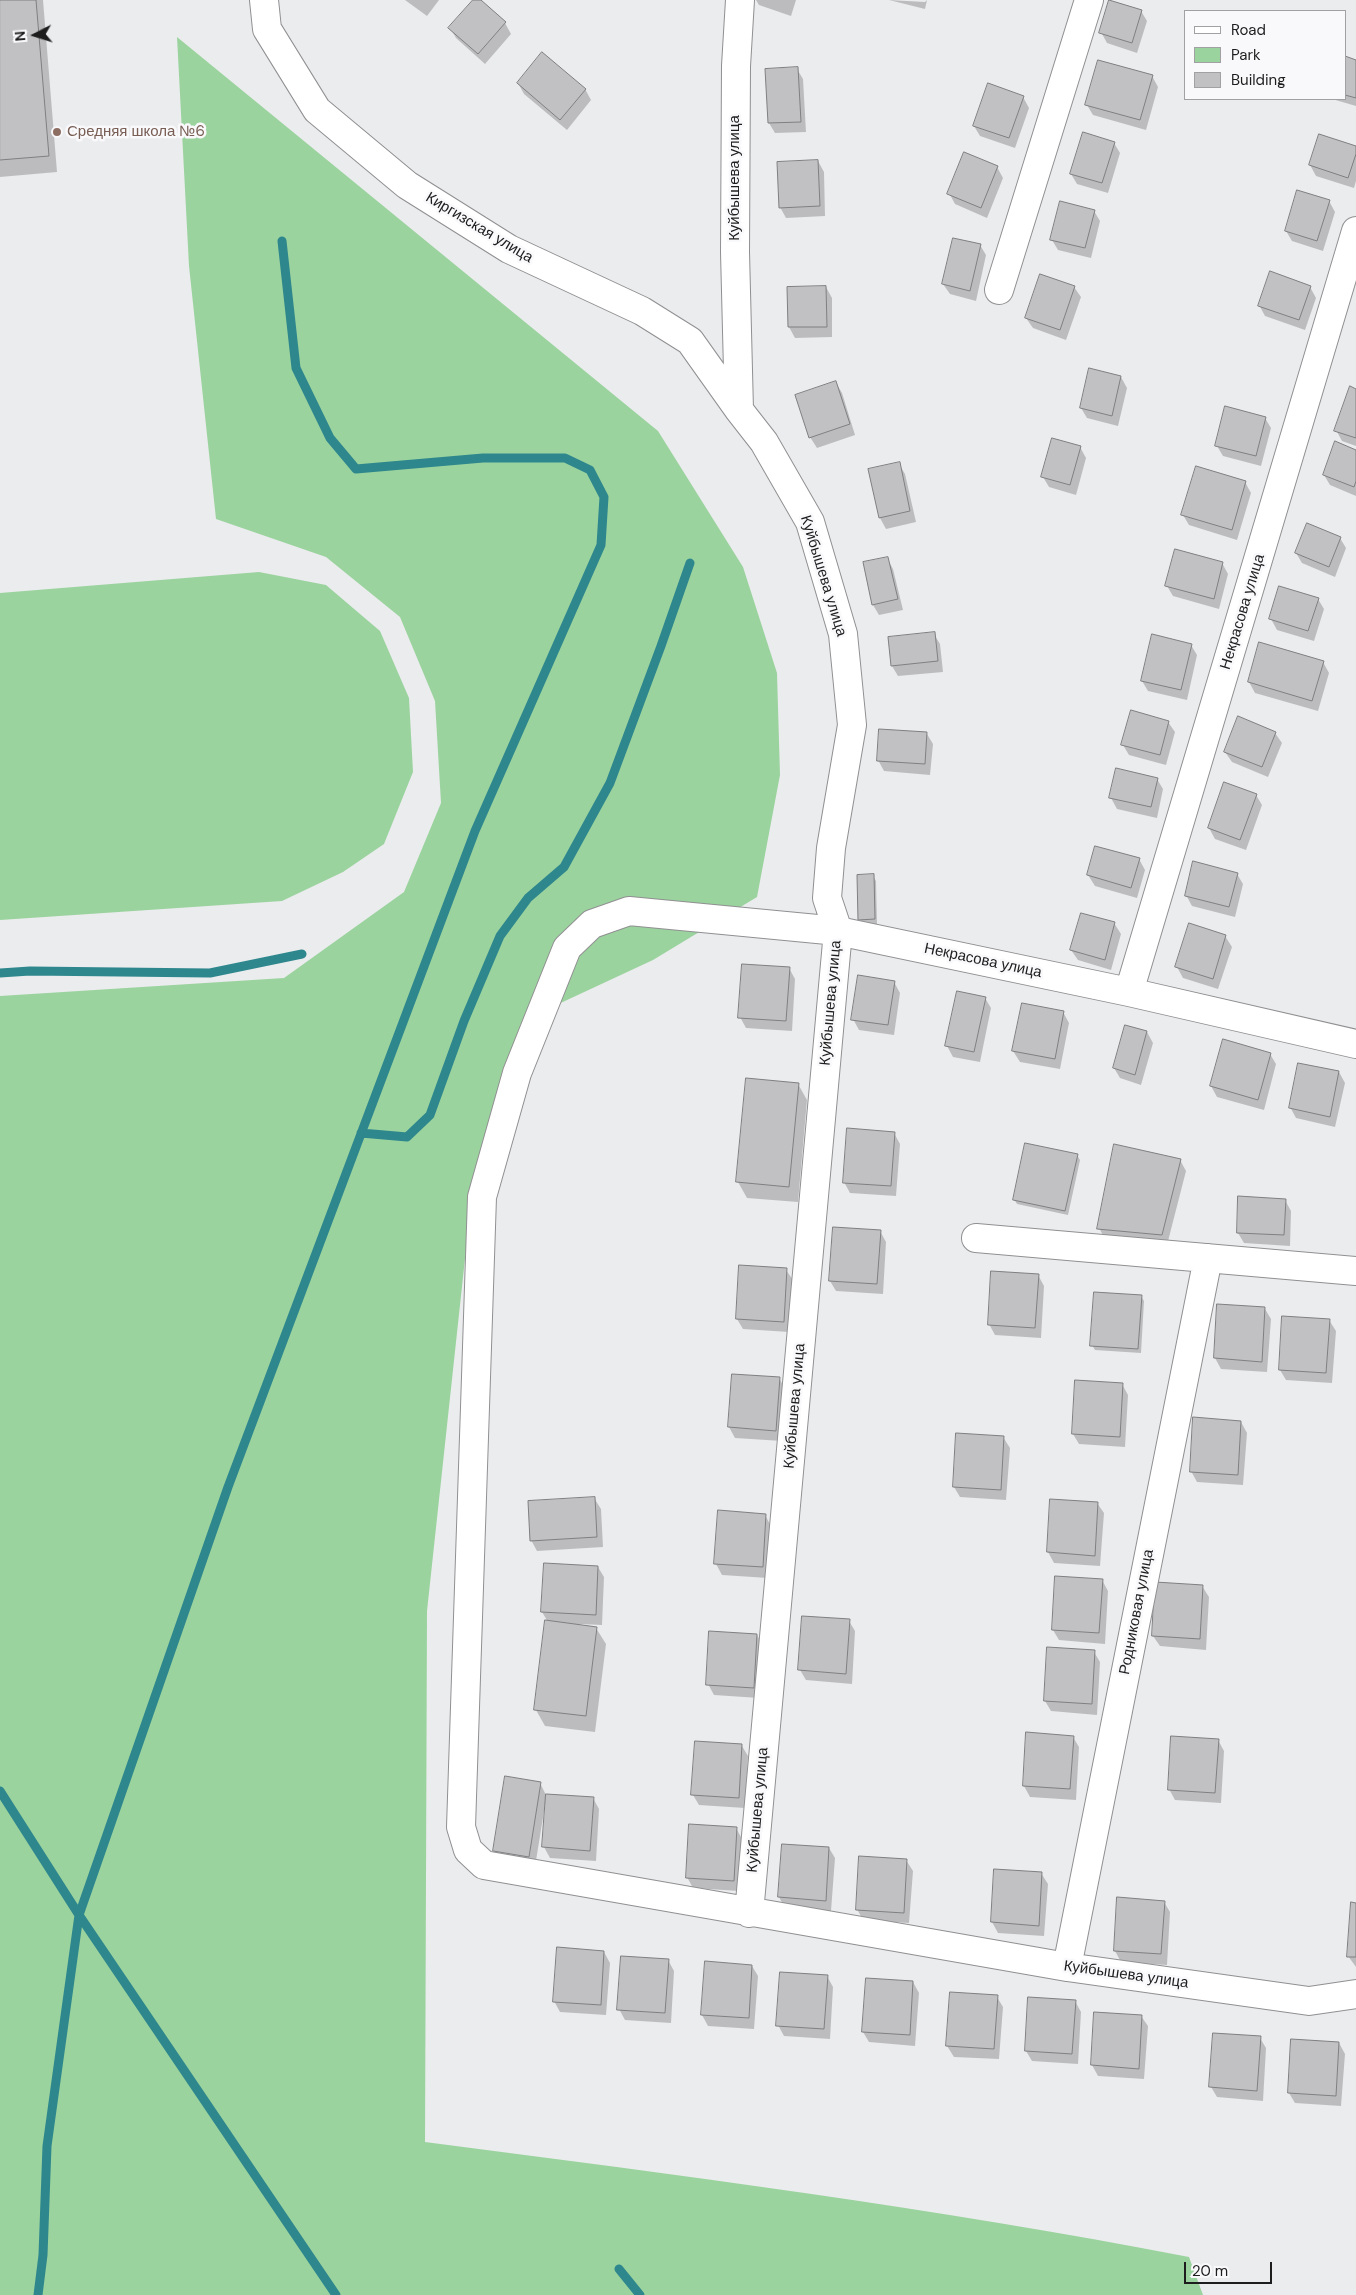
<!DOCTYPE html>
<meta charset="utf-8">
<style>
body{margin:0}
#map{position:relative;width:1356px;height:2295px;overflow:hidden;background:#ebecee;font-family:"DM Sans",sans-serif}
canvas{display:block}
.legend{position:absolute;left:1184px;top:10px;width:162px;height:90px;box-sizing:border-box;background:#f9f9fb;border:1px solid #a1a1a3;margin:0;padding:6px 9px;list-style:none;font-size:15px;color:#1d1d1e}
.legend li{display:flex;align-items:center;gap:10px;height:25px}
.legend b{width:25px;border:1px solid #a1a1a3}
.north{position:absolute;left:10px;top:10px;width:50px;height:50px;-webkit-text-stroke:4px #f9f9fb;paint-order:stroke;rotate:265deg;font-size:14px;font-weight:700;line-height:20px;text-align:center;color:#1d1d1e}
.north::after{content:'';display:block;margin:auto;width:18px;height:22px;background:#1d1d1e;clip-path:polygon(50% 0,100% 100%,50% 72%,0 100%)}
.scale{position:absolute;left:1184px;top:2262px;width:88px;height:22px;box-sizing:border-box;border:2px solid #1d1d1e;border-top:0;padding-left:6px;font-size:15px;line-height:18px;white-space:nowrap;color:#1d1d1e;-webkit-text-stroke:4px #f9f9fb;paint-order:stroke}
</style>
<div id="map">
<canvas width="1356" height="2295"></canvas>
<ul class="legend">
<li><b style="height:6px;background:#fff"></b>Road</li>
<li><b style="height:14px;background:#9bd39e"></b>Park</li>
<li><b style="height:14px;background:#c1c1c3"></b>Building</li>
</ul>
<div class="north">N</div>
<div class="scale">20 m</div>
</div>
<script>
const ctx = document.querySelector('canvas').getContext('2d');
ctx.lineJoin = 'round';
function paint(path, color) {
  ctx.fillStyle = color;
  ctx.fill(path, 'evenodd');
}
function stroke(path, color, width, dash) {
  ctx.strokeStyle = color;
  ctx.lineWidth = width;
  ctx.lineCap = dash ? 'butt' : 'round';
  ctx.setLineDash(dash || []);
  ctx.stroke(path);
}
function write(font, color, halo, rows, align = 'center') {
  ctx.font = font + ' "DM Sans",sans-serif';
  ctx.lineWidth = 5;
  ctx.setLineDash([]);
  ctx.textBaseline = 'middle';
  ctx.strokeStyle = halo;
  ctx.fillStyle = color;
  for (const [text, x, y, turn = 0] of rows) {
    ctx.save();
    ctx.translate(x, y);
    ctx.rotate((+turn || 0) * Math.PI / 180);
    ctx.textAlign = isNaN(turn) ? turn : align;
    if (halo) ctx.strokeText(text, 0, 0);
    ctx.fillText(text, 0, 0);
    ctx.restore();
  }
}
const green = new Path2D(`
 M177 37 658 431 743 567 777 673 780 775 757 897 653 960 537 1014 471 1203 427 1611 425 2142C681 2175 936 2208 1189 2257L1203 2295H0V996L284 978 404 892 441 803 435 701 400 617 326 557 216 519 189 266Z
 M259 572 326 585 380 631 409 698 413 772 384 844 343 872 282 901 0 920V593Z`);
const shadow = new Path2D(`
 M0 0H43L57 172 0 177Z
 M405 0H439L427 16Z
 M475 0H479L505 23 511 34 485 64 456 38 450 28Z
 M756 0H796L791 16 759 5Z
 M889 0 925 2 927 0 925 9Z
 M1141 11 1147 21 1137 53 1107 43 1101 32Z
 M1345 58 1356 61V106L1332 99H1345Z
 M797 69 803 79 806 132 775 133 769 123Z
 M1152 76 1158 87 1146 130 1093 115 1087 105Z
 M518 83 585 89 591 100 567 130 524 94Z
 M1023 97 1029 108 1015 148 980 136 974 126Z
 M1114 143 1120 153 1108 193 1077 184 1071 174Z
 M1356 148V181L1354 188 1316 176 1310 165Z
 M818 161 824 172 825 216 786 218 780 207Z
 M997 167 1003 178 987 218 955 204 949 193Z
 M1329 201 1335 212 1323 251 1292 241 1286 231Z
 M1094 211 1100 221 1091 258 1058 250 1052 240Z
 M980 245 986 255 976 301 950 294 943 284Z
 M826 287 832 298V337L795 338 789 327V288Z
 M1074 287 1081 297 1066 340 1033 328 1026 318Z
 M1310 287 1316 298 1305 330 1265 316 1259 305Z
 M1121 377 1127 388 1118 426 1087 418 1081 408Z
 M836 383 842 393 855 435 817 448 810 437Z
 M1356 390V446L1342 441 1336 430Z
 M1265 418 1271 428 1261 466 1223 456 1217 446Z
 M1080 447 1086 458 1076 495 1049 487 1043 477Z
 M1356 451V496L1330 485 1324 475Z
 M899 464 905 474 916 522 886 529 880 518 870 470Z
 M1245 482 1251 493 1237 540 1189 525 1183 515Z
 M1340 538 1346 548 1335 577 1302 563 1296 553Z
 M887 558 893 569 903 610 879 615 873 605Z
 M1222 563 1228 574 1219 609 1173 596 1167 586Z
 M1318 599 1324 609 1314 641 1277 630 1271 619Z
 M934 634 940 644 943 672 898 676 892 666Z
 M1191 645 1197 655 1187 700 1148 691 1142 681Z
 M1323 662 1329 673 1318 711 1255 693 1249 682Z
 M1168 722 1175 732 1166 765 1129 755 1123 745Z
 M1275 733 1282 743 1268 777 1232 762 1225 752Z
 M927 734 933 744 930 775 884 771 878 760Z
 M1157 779 1163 789 1157 818 1117 809 1111 798Z
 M1256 795 1262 805 1246 850 1215 839 1209 828Z
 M1139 859 1145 870 1137 898 1095 886 1088 875Z
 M1237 874 1243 884 1235 917 1192 906 1186 895Z
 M873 876 876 881 877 924H862L860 919Z
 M1114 923 1121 934 1111 970 1078 960 1071 950Z
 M1225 936 1232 947 1218 989 1183 978 1177 967Z
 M789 968 795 979 792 1031 746 1028 740 1017Z
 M894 982 900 993 894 1035 859 1030 853 1019Z
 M985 998 991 1008 980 1062 953 1057 947 1046Z
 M1063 1012 1069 1023 1060 1069 1020 1062 1013 1051Z
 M1147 1032 1153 1043 1141 1085 1120 1078 1114 1068Z
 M1270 1054 1276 1064 1264 1110 1217 1097 1211 1086Z
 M1339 1072 1345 1083 1335 1127 1296 1118 1290 1107Z
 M798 1084 807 1100 798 1202 747 1198 738 1182Z
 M894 1133 900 1144 896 1196 850 1193 844 1182Z
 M1077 1155 1080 1160 1068 1215 1017 1204 1014 1199Z
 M1180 1160 1186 1171 1167 1245 1105 1239 1099 1228Z
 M1285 1200 1291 1211 1290 1246 1244 1243 1238 1233Z
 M880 1231 886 1242 883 1294 836 1291 830 1281Z
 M786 1270 793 1280 789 1332 743 1329 737 1319Z
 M1038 1275 1044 1286 1041 1338 995 1335 989 1324Z
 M1141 1296 1144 1301 1141 1353 1095 1350 1092 1345Z
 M1265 1309 1271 1319 1267 1372 1221 1369 1215 1358Z
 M1329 1320 1336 1331 1332 1383 1286 1380 1280 1370Z
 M733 1375 779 1378 785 1389 782 1441 735 1438 729 1427Z
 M1122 1384 1128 1395 1125 1447 1079 1444 1073 1434Z
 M1241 1422 1247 1433 1243 1485 1197 1482 1191 1471Z
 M1003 1437 1010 1448 1006 1500 960 1497 954 1487Z
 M594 1498 601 1509 603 1547 537 1551 531 1540Z
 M1097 1503 1104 1513 1100 1566 1054 1563 1048 1552Z
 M719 1512 765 1515 771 1526 768 1578 722 1575 716 1564Z
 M598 1567 604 1577 602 1625 579 1624V1626L596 1628 606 1644 595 1732 545 1726 536 1710 548 1622 542 1612Z
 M1102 1580 1108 1591 1105 1644 1059 1640 1053 1630Z
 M1202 1586 1209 1597 1206 1650 1160 1646 1153 1636Z
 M849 1621 855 1631 852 1684 806 1680 800 1670Z
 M757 1635 763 1646 759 1698 714 1695 708 1684Z
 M1094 1652 1100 1662 1097 1715 1051 1711 1045 1701Z
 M1073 1737 1079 1747 1076 1800 1030 1797 1024 1786Z
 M1218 1740 1224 1751 1221 1803 1175 1800 1169 1789Z
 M742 1746 748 1756 745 1808 699 1805 693 1795Z
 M540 1783 546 1795 593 1798 599 1809 596 1861 550 1858 544 1847 547 1805H545L535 1867 500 1861 494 1851Z
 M736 1828 742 1839 739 1891 693 1888 687 1877Z
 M829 1848 835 1858 831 1911 785 1908 779 1897Z
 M906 1860 913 1871 909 1923 863 1920 857 1909Z
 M996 1870 1041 1873 1048 1884 1044 1936 998 1933 992 1922Z
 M1118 1899 1164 1902 1170 1912 1167 1965 1121 1962 1115 1951Z
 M1356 1904V1967L1348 1956Z
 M604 1952 610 1963 606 2015 560 2012 554 2001Z
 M668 1960 674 1971 671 2023 625 2020 619 2009Z
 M752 1966 758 1976 754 2029 708 2026 702 2015Z
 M827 1976 833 1987 830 2039 784 2036 778 2025Z
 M913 1982 919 1993 915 2046 869 2042 863 2032Z
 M997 1997 1003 2007 999 2059 954 2057 947 2046Z
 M1075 2001 1081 2012 1078 2064 1032 2061 1026 2051Z
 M1141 2016 1148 2026 1144 2079 1098 2076 1092 2065Z
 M1260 2038 1266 2048 1263 2101 1217 2097 1211 2087Z
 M1339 2043 1345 2054 1341 2106 1295 2103 1289 2093Z`);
const stream = new Path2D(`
 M0 973 30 971 210 973 302 954
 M361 1133 407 1137 430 1115 464 1021 500 936 528 898 564 867 610 783 661 646 690 563
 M0 1791 79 1915 336 2295
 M619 2269 640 2295
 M38 2295 43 2255 47 2146 79 1915 228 1487 475 831 601 545 604 497 590 470 565 458H483L356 469 330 438 296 368 282 241`);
const building = new Path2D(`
 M0 0H36L49 156 0 160Z
 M473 0H481L506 22 478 54 448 28Z
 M1109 0 1142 10 1132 43 1099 33Z
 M542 52 586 89 560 120 517 83Z
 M1345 56 1356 60V98L1345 95Z
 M1098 60 1153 75 1140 120 1085 105Z
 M798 67 801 122 768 123 765 69Z
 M988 83 1024 96 1009 138 973 126Z
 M1083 132 1115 142 1102 183 1070 174Z
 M1319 134 1356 146V154L1348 178 1309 165Z
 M964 152 998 166 981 208 947 194Z
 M818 160 820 206 779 208 777 162Z
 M1297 190 1330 200 1317 241 1285 231Z
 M1060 201 1095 210 1085 248 1050 240Z
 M953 238 981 244 970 291 942 284Z
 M1270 271 1311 286 1299 320 1258 306Z
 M1040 274 1075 286 1060 330 1025 318Z
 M826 286 827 327H788L787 287Z
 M1089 368 1121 376 1112 416 1080 408Z
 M836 381 850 424 809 438 795 395Z
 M1350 386 1356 389V438L1334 431Z
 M1225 406 1266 417 1256 456 1215 446Z
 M1052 438 1081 446 1070 485 1041 477Z
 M1335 441 1356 450V481L1354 487 1323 475Z
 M900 462 910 511 879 518 868 469Z
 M1196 466 1246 481 1232 530 1181 515Z
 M1307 523 1341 537 1329 567 1295 553Z
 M1175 549 1223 562 1214 599 1165 586Z
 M888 557 898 599 872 605 863 562Z
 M1279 586 1319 598 1308 631 1269 619Z
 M935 632 938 661 891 666 888 637Z
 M1152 634 1192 644 1181 690 1141 681Z
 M1259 642 1324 661 1312 701 1248 682Z
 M1131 710 1169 721 1160 755 1121 745Z
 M1238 716 1276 732 1262 767 1224 752Z
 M879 729 927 732 925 764 877 761Z
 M1116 768 1158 778 1151 807 1109 798Z
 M1224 782 1257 794 1240 840 1208 828Z
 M1095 846 1140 858 1131 888 1087 875Z
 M1193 861 1238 873 1229 907 1185 896Z
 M874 874 875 919 858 920 857 875Z
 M1081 913 1115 922 1105 960 1070 950Z
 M1189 923 1226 935 1213 979 1175 967Z
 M742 964 790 967 786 1021 738 1018Z
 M858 975 895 981 888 1025 851 1020Z
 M957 991 986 997 974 1052 945 1046Z
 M1022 1003 1064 1011 1055 1059 1012 1051Z
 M1125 1025 1147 1031 1135 1075 1113 1068Z
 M1223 1039 1271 1053 1258 1100 1210 1086Z
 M1298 1063 1339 1071 1330 1117 1289 1108Z
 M746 1078 799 1083 789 1187 736 1182Z
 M847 1128 895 1132 891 1186 843 1183Z
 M1025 1143 1078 1154 1065 1211 1013 1200Z
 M1114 1144 1181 1159 1162 1235 1097 1229Z
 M1238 1196 1286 1199 1284 1235 1237 1233Z
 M833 1227 881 1230 877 1284 829 1281Z
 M739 1265 787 1268 784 1322 736 1319Z
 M991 1271 1039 1274 1035 1328 988 1325Z
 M1094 1292 1142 1295 1138 1349 1090 1346Z
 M1217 1304 1265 1307 1262 1362 1214 1358Z
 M1282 1316 1330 1319 1326 1373 1279 1370Z
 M732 1374 780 1377 776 1431 728 1427Z
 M1075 1380 1123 1383 1120 1437 1072 1434Z
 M1193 1417 1241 1421 1238 1475 1190 1472Z
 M956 1433 1004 1436 1001 1490 953 1487Z
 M595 1497 597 1537 530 1541 528 1501Z
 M1050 1499 1098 1502 1095 1556 1047 1552Z
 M718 1510 766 1514 763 1567 714 1564Z
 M544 1563 598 1566 596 1615 541 1612Z
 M1055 1576 1103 1579 1099 1633 1052 1630Z
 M1155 1582 1203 1585 1200 1639 1152 1636Z
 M802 1616 850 1619 846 1674 798 1670Z
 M545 1620 597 1627 586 1716 534 1710Z
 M709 1631 757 1634 754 1688 706 1685Z
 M1047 1647 1095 1650 1092 1704 1044 1701Z
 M1026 1732 1074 1736 1070 1789 1023 1786Z
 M1171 1736 1219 1739 1215 1793 1168 1790Z
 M695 1741 742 1744 739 1798 691 1795Z
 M505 1776 541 1782 529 1857 493 1851Z
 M546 1794 594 1797 590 1851 542 1847Z
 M689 1824 737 1827 734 1881 686 1878Z
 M782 1844 829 1847 826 1901 778 1897Z
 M859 1856 907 1859 904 1913 856 1910Z
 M994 1869 1042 1872 1039 1926 991 1922Z
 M1117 1897 1165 1901 1161 1954 1114 1951Z
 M1351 1902 1356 1903V1957H1347Z
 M557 1947 604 1951 601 2005 553 2002Z
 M621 1956 669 1959 665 2013 617 2010Z
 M705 1961 752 1965 749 2018 701 2015Z
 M780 1972 828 1975 824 2029 776 2026Z
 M866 1978 913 1981 910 2035 862 2032Z
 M950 1992 998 1995 994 2049 946 2046Z
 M1028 1997 1076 2000 1072 2054 1025 2051Z
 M1094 2012 1142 2015 1139 2069 1091 2065Z
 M1213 2033 1261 2036 1257 2091 1209 2087Z
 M1291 2039 1339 2042 1336 2096 1288 2093Z`);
const minor = new Path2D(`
 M264 0 267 29 317 110 407 185 509 249 642 311 690 341 739 410
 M740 0 736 66 735 252 739 410 764 442 810 522 843 634 852 725 831 848 827 898 838 931 749 1913
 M999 290 1089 0
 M1129 992 1356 231
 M1356 1044 1129 992 838 931 629 911 592 924 567 948 517 1073 482 1197 461 1827 468 1850 484 1865 1067 1967 1309 2001 1356 1994
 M976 1238 1356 1271
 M1067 1967 1208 1258`);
const markers = [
 [57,132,5,"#8d6e63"]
];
const educationNames = [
 ["Средняя школа №6",67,132]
];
const streetNames = [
 ["Куйбышева улица",735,178,-90],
 ["Киргизская улица",479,228,31],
 ["Куйбышева улица",823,576,73],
 ["Некрасова улица",1243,612,-73],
 ["Некрасова улица",983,961,12],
 ["Куйбышева улица",831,1003,-85],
 ["Куйбышева улица",795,1406,-85],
 ["Родниковая улица",1137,1612,-79],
 ["Куйбышева улица",758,1810,-85],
 ["Куйбышева улица",1126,1975,8]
];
paint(green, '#9bd39e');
paint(shadow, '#0003');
stroke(stream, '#2e878d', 9);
paint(building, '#c1c1c3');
stroke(building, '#7f7f81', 1);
stroke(minor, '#909092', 30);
stroke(minor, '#fff', 28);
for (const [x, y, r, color] of markers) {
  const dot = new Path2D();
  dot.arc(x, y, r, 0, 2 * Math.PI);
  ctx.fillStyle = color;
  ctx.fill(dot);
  stroke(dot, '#f9f9fb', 2);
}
write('15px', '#785e54', '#f9f9fb', educationNames, 'left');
write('15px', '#1d1d1e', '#f9f9fb', streetNames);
</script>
